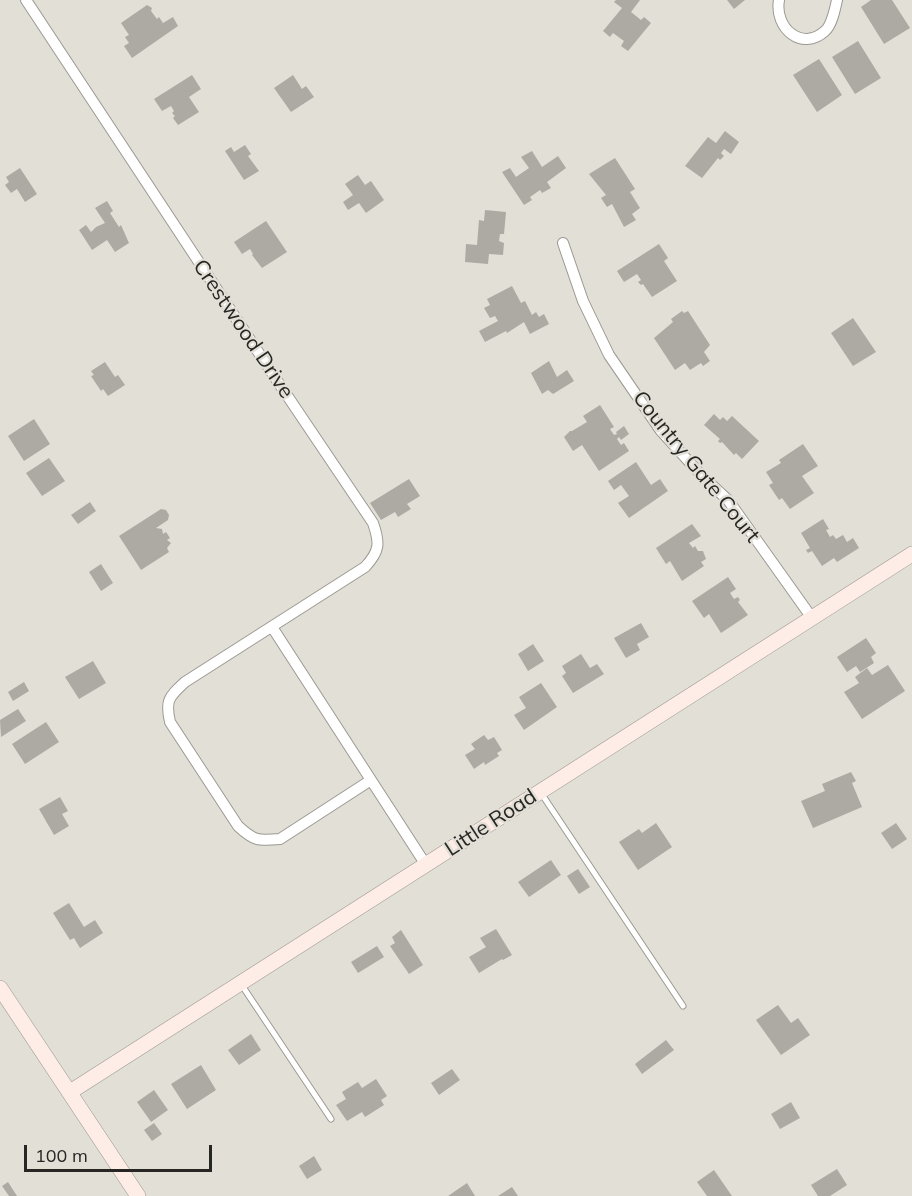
<!DOCTYPE html>
<style>
body{margin:0}
#map{position:relative;width:912px;height:1196px;overflow:hidden;background:#e2dfd7;font-family:Mulish,sans-serif}
canvas{display:block}
.scale{position:absolute;left:24px;top:1145px;width:188px;height:27px;box-sizing:border-box;border:3px solid #272623;border-top:0;padding-left:8px;font-size:18px;line-height:21px;white-space:nowrap;color:#272623;-webkit-text-stroke:4px #e2dfd7;paint-order:stroke}
</style>
<div id="map">
<canvas width="912" height="1196"></canvas>
<div class="scale">100 m</div>
</div>
<script>
const ctx = document.querySelector('canvas').getContext('2d');
ctx.lineJoin = 'round';
function paint(path, color) {
  ctx.fillStyle = color;
  ctx.fill(path, 'evenodd');
}
function stroke(path, color, width, dash) {
  ctx.strokeStyle = color;
  ctx.lineWidth = width;
  ctx.lineCap = dash ? 'butt' : 'round';
  ctx.setLineDash(dash || []);
  ctx.stroke(path);
}
function write(font, color, halo, rows, align = 'center') {
  ctx.font = font + ' Mulish,sans-serif';
  ctx.lineWidth = 4.5;
  ctx.setLineDash([]);
  ctx.textBaseline = 'middle';
  ctx.strokeStyle = halo;
  ctx.fillStyle = color;
  for (const [text, x, y, turn = 0] of rows) {
    ctx.save();
    ctx.translate(x, y);
    ctx.rotate((+turn || 0) * Math.PI / 180);
    ctx.textAlign = isNaN(turn) ? turn : align;
    if (halo) ctx.strokeText(text, 0, 0);
    ctx.fillText(text, 0, 0);
    ctx.restore();
  }
}
const building = new Path2D(`
 M616 0H640L631 12 641 20 644 17 651 23 628 51 621 46 624 41 613 33 610 37 603 31 622 8 614 2Z
 M727 0H745L734 9Z
 M871 0H892L910 28 884 44 861 7Z
 M147 5 152 8 151 11 157 19 159 17 163 23 173 17 178 26 132 58 124 46 129 43 125 37 129 35 121 23Z
 M858 41 881 78 855 94 832 57Z
 M819 59 842 95 817 112 793 75Z
 M192 75 201 89 189 97 199 112 178 125 173 118 175 116 172 113 174 111 171 106 162 111 154 99Z
 M293 75 302 89 306 86 314 97 291 112 274 88Z
 M725 131 739 142 731 154 724 149 721 153 724 156 720 160 718 158 702 178 685 166 708 137 716 143Z
 M245 145 251 154 248 156 259 171 244 180 225 151 231 147 234 152Z
 M532 151 542 167 558 156 566 168 547 182 551 188 542 193 540 190 530 197 532 200 524 205 502 172 510 168 516 177 529 168 521 157Z
 M615 158 635 189 630 192 640 208 632 214 636 220 624 227 612 204 607 207 601 198 606 195 589 174Z
 M20 168 37 194 25 202 17 189 11 193 5 185 9 182 6 177Z
 M358 175 365 185 371 181 384 200 366 213 359 203 348 210 343 202 353 195 345 184Z
 M107 201 113 211 110 213 119 227 121 225 129 243 115 252 107 240 92 250 79 230 86 225 91 232 96 227 105 223 95 208Z
 M485 210 506 212 504 234H500L499 241 504 243 503 255 489 254 488 264 465 262 466 244 477 245 479 220 484 221Z
 M266 221 287 252 262 268 252 255 253 254 250 249 242 254 234 242Z
 M659 244 668 258 664 261 677 281 652 297 643 284 641 285 638 282 641 280 637 274 624 282 617 271Z
 M512 286 521 303 525 301 532 315 536 312 539 317 544 314 549 324 530 334 524 322 507 333 506 331 485 342 479 331 498 321 495 316 490 318 484 308 490 305 487 299Z
 M682 311 684 313 688 311 710 345 704 352 710 361 703 366 701 363 690 370 685 363 675 370 654 338 673 322 671 319Z
 M853 318 876 352 853 366 831 333Z
 M549 361 557 377 567 370 574 381 553 394 548 390 542 394 531 373Z
 M105 362 115 377 118 375 125 385 108 396 103 389 101 391 91 376 94 375 91 371Z
 M600 405 614 427 610 429 614 435 617 434 616 432 624 426 629 434 621 440 619 437 617 439 621 445 624 443 629 451 599 471 582 445 573 451 564 437 570 431H572L587 422 583 416Z
 M714 414 720 420 723 417 727 421 732 416 759 441 742 459 736 453 734 455 722 442 720 443 718 441 720 439 704 425Z
 M34 419 50 444 24 461 8 436Z
 M803 444 818 466 802 476 814 493 790 509 782 498 779 500 769 485 773 483 766 472 781 463 779 460Z
 M49 458 65 481 42 496 26 473Z
 M636 462 651 485 660 479 668 491 629 518 618 503 629 496 621 485 614 490 608 481Z
 M409 479 420 496 407 504 411 509 398 517 395 512 381 520 370 503Z
 M90 502 96 511 78 524 71 515Z
 M161 509 166 510 169 515 168 520 156 528 162 529 163 534 166 532 170 538 167 540 171 543 167 548 169 552 141 570 119 536Z
 M823 519 829 529 826 530 830 537 833 535 836 539 843 535 847 542 853 538 859 548 837 562 834 558 822 566 812 551 808 553 806 550 810 548 801 533Z
 M692 524 701 536 689 543 693 548 695 546 698 551H703L706 559 701 562 704 566 682 581 670 561 666 564 656 548Z
 M101 564 113 583 101 591 89 572Z
 M728 577 736 589 730 593 734 599 738 597 740 600 738 602 748 615 721 633 709 614 704 618 692 601Z
 M641 623 649 637 637 644 640 650 626 658 614 638Z
 M866 638 876 653 871 657 874 663 860 672 856 666 847 672 837 657Z
 M533 644 544 661 528 671 518 654Z
 M581 654 590 668 597 664 604 674 573 693 562 676 566 673 562 666Z
 M93 661 106 683 79 699 65 677Z
 M888 665 905 691 862 719 844 692 859 683 855 677 867 668 872 675Z
 M24 682 29 691 13 701 8 692Z
 M541 683 557 707 524 730 514 715 526 708 519 697Z
 M18 709 26 721 1 737 0 720Z
 M46 722 59 742 25 764 12 744Z
 M484 735 488 740 494 737 502 750 497 753 499 756 485 765 484 762 474 769 465 755 475 749 471 744Z
 M851 772 856 781 852 783 862 807 813 828 801 801 825 791 822 784Z
 M60 797 68 811 62 814 69 826 54 835 39 809Z
 M656 823 672 847 638 870 619 842 639 829 642 833Z
 M896 823 907 839 892 849 881 833Z
 M551 860 561 875 529 897 518 882Z
 M578 869 590 887 579 894 567 876Z
 M69 903 84 927 95 920 103 933 80 948 74 938 70 940 53 913Z
 M496 929 512 955 503 960 502 959 479 973 469 957 486 947 480 938Z
 M401 930 423 965 409 974 390 946 395 943 392 937Z
 M377 946 384 957 358 973 351 962Z
 M778 1005 791 1023 798 1018 810 1035 781 1055 756 1020Z
 M251 1034 261 1050 239 1065 228 1050Z
 M666 1040 674 1050 642 1074 635 1064Z
 M201 1065 216 1090 187 1109 171 1084Z
 M452 1069 460 1080 439 1095 431 1083Z
 M376 1079 387 1096 381 1100 384 1105 365 1117 362 1112 347 1121 336 1105 346 1099 342 1092 358 1082 362 1088Z
 M154 1090 168 1110 151 1122 137 1102Z
 M791 1102 800 1118 780 1129 771 1114Z
 M154 1123 162 1134 152 1141 144 1130Z
 M314 1156 322 1170 307 1179 299 1166Z
 M837 1169 847 1185 830 1196H818L811 1185Z
 M714 1170 732 1196H707L697 1182Z
 M8 1182 17 1196H9L2 1186Z
 M467 1183 475 1196H448Z
 M512 1187 518 1196H498Z`);
const lane = new Path2D(`
 M541 793 683 1006
 M241 984 331 1119`);
const street = new Path2D(`
 M26 0 278 382 373 523C380 543 380 551 365 567L185 682C169 697 165 700 170 722L238 826C254 841 258 841 280 839L371 780
 M779 0C774 28 802 52 825 31 832 25 835 9 837 0
 M563 243 583 301 609 355 661 431 703 477 728 500 812 618
 M272 627 426 865`);
const secondary = new Path2D(`
 M0 988 138 1196
 M70 1092 912 554`);
const streetNames = [
 ["Crestwood Drive",243,329,56],
 ["Country Gate Court",696,467,51],
 ["Little Road",491,823,-33]
];
paint(building, '#adaaa3');
stroke(lane, '#9b9991', 7);
stroke(street, '#9b9991', 12);
stroke(secondary, '#9b9991', 16);
stroke(lane, '#fff', 5);
stroke(street, '#fff', 10);
stroke(secondary, '#feece7', 15);
write('21px', '#272623', '#e2dfd7', streetNames);
</script>
